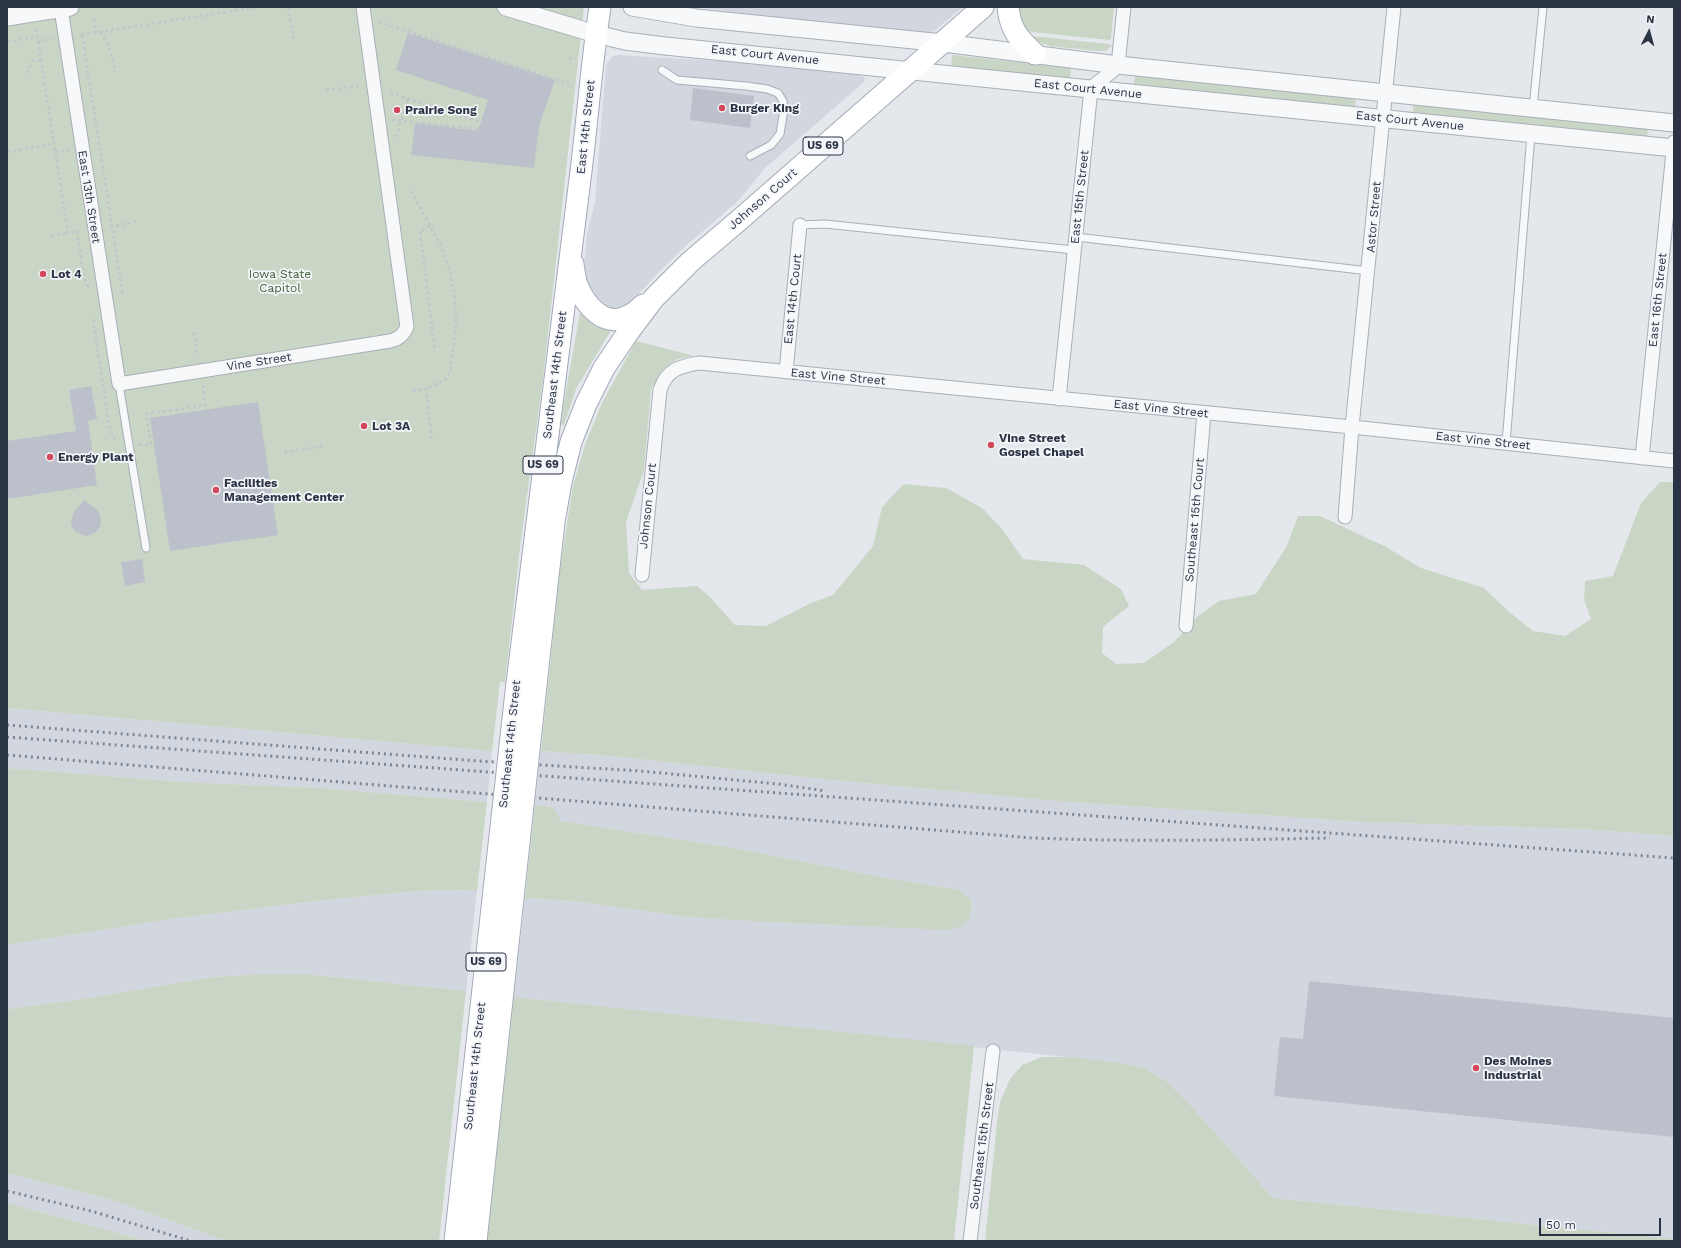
<!DOCTYPE html>
<style>
body{margin:0}
#map{position:relative;width:1681px;height:1248px;overflow:hidden;background:#e4e7ec;font-family:"Work Sans",sans-serif}
canvas{display:block}
.frame{position:absolute;inset:0;border:8px solid #2b3445;pointer-events:none}
.north{position:absolute;left:1629px;top:12px;width:40px;height:40px;-webkit-text-stroke:3px #f4f6f9;paint-order:stroke;rotate:6deg;font-size:11px;font-weight:700;line-height:16px;text-align:center;color:#2b3445}
.north::after{content:'';display:block;margin:auto;width:14px;height:18px;background:#2b3445;clip-path:polygon(50% 0,100% 100%,50% 72%,0 100%)}
.scale{position:absolute;left:1539px;top:1218px;width:122px;height:18px;box-sizing:border-box;border:2px solid #2b3445;border-top:0;padding-left:5px;font-size:12px;line-height:14px;white-space:nowrap;color:#2b3445;-webkit-text-stroke:3px #f4f6f9;paint-order:stroke}
</style>
<div id="map">
<canvas width="1681" height="1248"></canvas>
<div class="frame"></div>
<div class="north">N</div>
<div class="scale">50 m</div>
</div>
<script>
const ctx = document.querySelector('canvas').getContext('2d');
ctx.lineJoin = 'round';
function paint(path, color) {
  ctx.fillStyle = color;
  ctx.fill(path, 'evenodd');
}
function stroke(path, color, width, dash) {
  ctx.strokeStyle = color;
  ctx.lineWidth = width;
  ctx.lineCap = dash ? 'butt' : 'round';
  ctx.setLineDash(dash || []);
  ctx.stroke(path);
}
function write(font, color, halo, rows, align = 'center') {
  ctx.font = font + ' "Work Sans",sans-serif';
  ctx.lineWidth = 3.5;
  ctx.setLineDash([]);
  ctx.textBaseline = 'middle';
  ctx.strokeStyle = halo;
  ctx.fillStyle = color;
  for (const [text, x, y, turn = 0] of rows) {
    ctx.save();
    ctx.translate(x, y);
    ctx.rotate((+turn || 0) * Math.PI / 180);
    ctx.textAlign = isNaN(turn) ? turn : align;
    if (halo) ctx.strokeText(text, 0, 0);
    ctx.fillText(text, 0, 0);
    ctx.restore();
  }
}
const built = new Path2D(`
 M694 7H963L934 31 927 33 780 18Z
 M618 55 734 62 859 75 865 78 864 82 765 168 738 201 689 243 661 270 627 306 615 310 603 308 587 292 584 267 587 234 595 202 606 65 612 57Z
 M7 708 492 751 487 802 320 788 183 782 7 768Z
 M541 751 611 756 832 780 1057 801 1363 822 1582 829 1674 836V1239L1273 1198 1194 1109 1166 1081 1144 1068 1121 1063 514 997 525 898 573 901 688 917 830 925 970 918 972 901 960 890 892 879 734 848 561 821 553 807 535 805Z
 M477 890 466 991 305 974H262L213 977 76 1000 7 1009V945L171 919 308 902 417 891Z
 M7 1173 112 1200 227 1241H147L7 1203Z`);
const green = new Path2D(`
 M7 7H584L543 379 520 547 505 682H500L492 751 7 708Z
 M1015 7H1114L1111 37 1110 40 1032 32 1021 28Z
 M1031 36 1108 44 1112 46 1105 51H1098L1050 46 1031 39Z
 M952 55 1071 68 1070 78 951 66Z
 M1135 74 1356 97 1355 108 1134 84Z
 M1414 103 1648 127 1647 138 1412 114Z
 M580 313 592 320 613 327 576 389 564 425 560 424Z
 M636 341 695 356 678 359 667 366 660 374 651 389 644 470 626 522 629 573 642 590 697 586 710 597 735 625 766 626 811 603 833 595 873 546 882 507 904 484 946 488 982 508 1002 529 1023 559 1084 565 1121 589 1129 606 1103 627 1102 653 1116 664 1144 663 1174 642 1198 616 1219 601 1256 594 1287 546 1298 516H1320L1386 547 1421 568 1484 588 1508 611 1533 631 1565 636 1591 619 1584 600 1585 581 1613 576 1641 503 1660 482H1674V836L1582 829 1363 822 1057 801 832 780 611 756 541 751 561 561 573 486 585 445 602 403Z
 M7 768 183 782 320 788 487 802 477 890 417 891 308 902 171 919 7 945Z
 M535 805 553 807 561 821 734 848 892 879 960 890 972 900 970 918 961 926 949 930 769 922 688 917 573 901 525 898Z
 M262 974H305L466 991 439 1241H227L112 1200 7 1173V1009L76 1000 213 977Z
 M514 997 974 1046 954 1241H487Z
 M1042 1057H1069L1121 1063 1144 1068 1166 1081 1194 1109 1273 1198 1674 1239V1241H985L997 1123 1000 1102 1010 1079 1022 1065Z
 M7 1203 147 1241H7Z`);
const building = new Path2D(`
 M408 33 555 80 539 126 534 168 411 155 415 123 478 131 488 100 396 70Z
 M693 88 754 96 750 128 690 120Z
 M91 386 97 419 88 421 97 485 7 499V441L76 431 69 390Z
 M258 402 278 535 170 551 150 418Z
 M84 500 96 509 100 514 101 520 100 527 96 532 91 535 85 536 76 532 72 527 71 521 74 512Z
 M142 559 145 582 125 586 121 562Z
 M1309 981 1674 1018V1137L1274 1096 1280 1037 1303 1039Z`);
const path = new Path2D(`
 M288 7 294 42
 M94 19 96 33
 M379 22 569 84
 M36 29 38 41 52 39
 M101 32 110 50 115 69
 M81 35 257 7
 M82 35 123 296
 M38 41 68 233 77 231 84 276 89 289
 M7 42 37 37
 M569 59 575 58
 M27 73 32 61 40 60
 M326 90 358 86
 M390 93 481 122
 M392 120 479 129
 M396 137 408 99
 M7 152 54 144
 M55 152 69 150
 M411 191 440 244 450 272 455 298 456 328 450 372 445 380 426 389
 M430 226 420 231 435 351
 M110 227 139 221
 M51 236 68 233
 M93 319 109 426 116 443
 M194 332 198 357
 M203 385 206 410
 M413 391 426 389 432 442
 M139 445 151 444 146 414 206 405
 M284 452 325 446`);
const service = new Path2D(`
 M662 70 677 80 746 86 767 89 778 93 783 101 784 110 780 134 771 145 750 156
 M1533 108 1543 7
 M800 225 825 224 1074 250
 M1076 237 1369 271
 M119 384 146 548
 M1506 443 1531 134`);
const minor = new Path2D(`
 M61 9 119 384 390 341C399 339 403 335 407 327L363 7
 M786 372 800 225
 M1059 399 1091 89C1098 79 1112 75 1118 65L1124 7
 M1642 458 1674 142
 M1345 517 1352 427 1394 7
 M642 575 660 390C667 369 679 367 699 363L1352 427 1674 461
 M1186 626 1204 413
 M970 1241 993 1051`);
const tertiary = new Path2D(`
 M506 7 596 34 625 41 665 46 1674 148
 M632 7 696 18 943 43 1118 65 1674 123
 M7 17 70 7`);
const primary = new Path2D(`
 M1008 7C1010 30 1019 39 1035 54
 M573 264C574 271 575 279 577 285 585 305 605 329 628 316 634 314 639 309 643 305
 M517 683C537 518 558 353 579 187 587 127 591 67 600 7
 M536 685 554 522 561 482 571 442 586 404 604 368 627 334 654 298 691 261 737 222 983 7`);
const rail = new Path2D(`
 M7 725 478 761 640 771 778 784 826 791
 M7 737 1674 858
 M7 755 1033 838C1132 842 1231 840 1330 838
 M7 1191 91 1211 191 1241`);
const primaryBridge = new Path2D(`
 M455 1241 517 683
 M476 1241 536 685`);
const markers = [
 [722,108,4,"#d1495b"],
 [397,110,4,"#d1495b"],
 [43,274,4,"#d1495b"],
 [364,426,4,"#d1495b"],
 [991,445,4,"#d1495b"],
 [50,457,4,"#d1495b"],
 [216,490,4,"#d1495b"],
 [1476,1068,4,"#d1495b"]
];
const shields = [
 [823,146,40],
 [543,465,40],
 [486,962,40]
];
const shieldNames = [
 ["US 69",823,146],
 ["US 69",543,465],
 ["US 69",486,962]
];
const streetNames = [
 ["East Court Avenue",765,55,6],
 ["East Court Avenue",1088,89,6],
 ["East Court Avenue",1410,121,6],
 ["East 14th Street",586,127,-84],
 ["East 13th Street",89,197,81],
 ["East 15th Street",1080,197,-84],
 ["Johnson Court",763,199,-41],
 ["Astor Street",1374,217,-85],
 ["East 14th Court",793,299,-84],
 ["East 16th Street",1658,300,-84],
 ["Vine Street",259,362,-9],
 ["Southeast 14th Street",555,375,-83],
 ["East Vine Street",838,377,5],
 ["East Vine Street",1161,409,6],
 ["East Vine Street",1483,441,6],
 ["Johnson Court",648,506,-84],
 ["Southeast 15th Court",1195,520,-85],
 ["Southeast 14th Street",510,744,-84],
 ["Southeast 14th Street",475,1066,-84],
 ["Southeast 15th Street",982,1146,-83]
];
const poiNames = [
 ["Burger King",730,108],
 ["Prairie Song",405,110],
 ["Lot 4",51,274],
 ["Lot 3A",372,426],
 ["Vine Street",999,438],
 ["Gospel Chapel",999,452],
 ["Energy Plant",58,457],
 ["Facilities",224,483],
 ["Management Center",224,497],
 ["Des Moines",1484,1061],
 ["Industrial",1484,1075]
];
const parkNames = [
 ["Iowa State",280,274],
 ["Capitol",280,288]
];
paint(built, '#d2d6de');
paint(green, '#c9d6c5');
paint(building, '#bbc0ca');
stroke(service, '#a9aeb7', 9);
stroke(minor, '#a9aeb7', 15);
stroke(tertiary, '#a9aeb7', 19);
stroke(primary, '#a3abb8', 23);
stroke(path, '#c2c5cb', 2.5, [3, 3]);
stroke(service, '#f7f8fa', 7);
stroke(minor, '#f7f8fa', 13);
stroke(tertiary, '#f7f8fa', 17);
stroke(primary, '#fff', 21);
stroke(rail, '#7d8696', 3, [2, 4]);
stroke(primaryBridge, '#a3abb8', 23, []);
stroke(primaryBridge, '#fff', 21);
for (const [x, y, r, color] of markers) {
  const dot = new Path2D();
  dot.arc(x, y, r, 0, 2 * Math.PI);
  ctx.fillStyle = color;
  ctx.fill(dot);
  stroke(dot, '#f4f6f9', 1.5);
}
for (const [x, y, w] of shields) {
  const box = new Path2D();
  box.roundRect(x - w / 2, y - 9, w, 18, 3);
  ctx.fillStyle = '#f4f6f9';
  ctx.fill(box);
  stroke(box, '#2b3445', 1);
}
write('bold 11px', '#2b3445', null, shieldNames);
write('12px', '#2b3445', '#f4f6f9', streetNames);
write('bold 12px', '#2b3445', '#f4f6f9', poiNames, 'left');
write('12px', '#3f6138', '#f4f6f9', parkNames);
</script>
